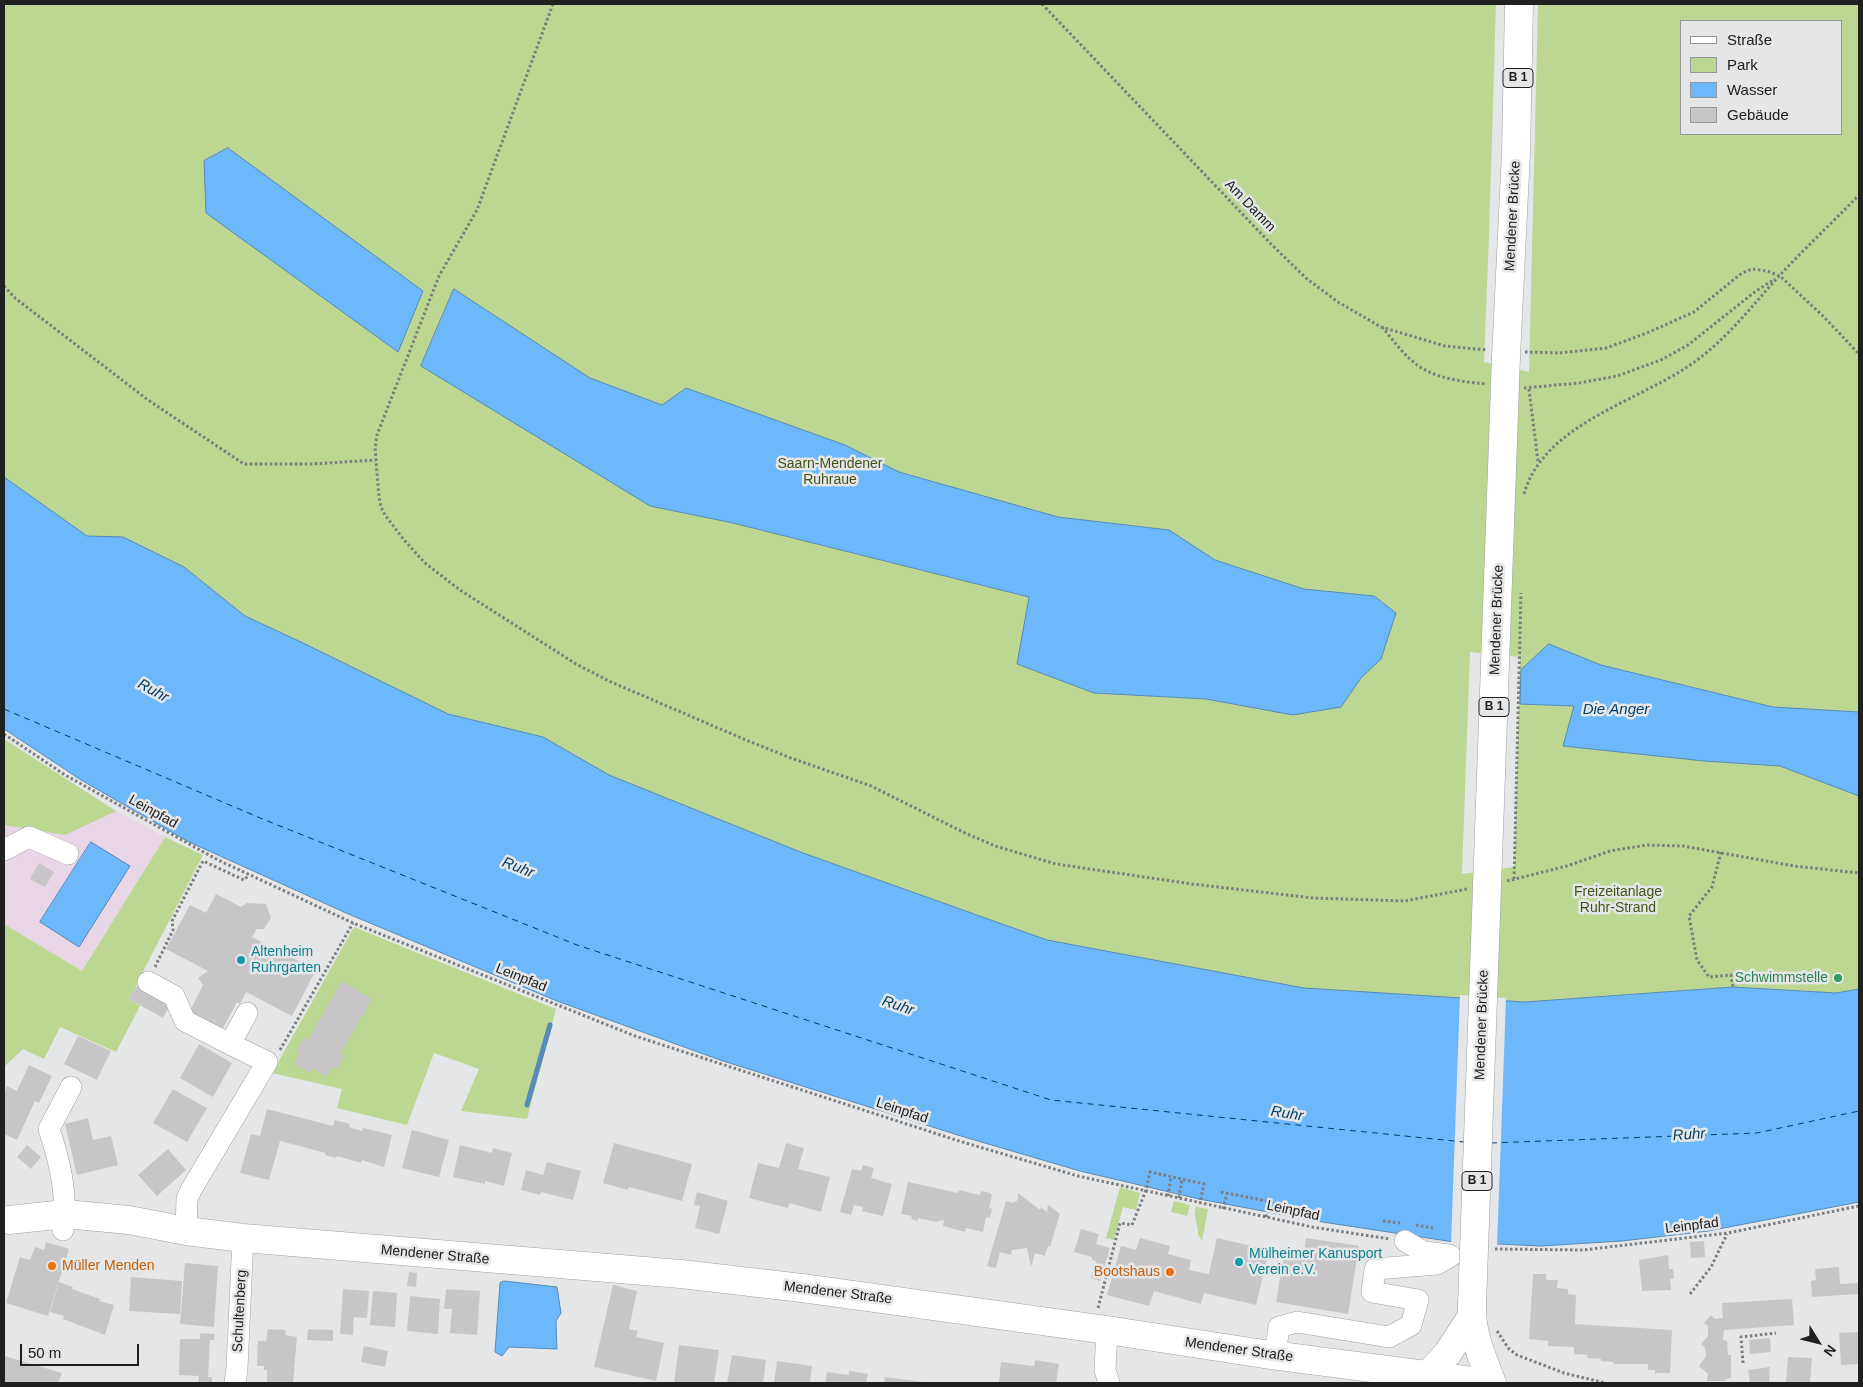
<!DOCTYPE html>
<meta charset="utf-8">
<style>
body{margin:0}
#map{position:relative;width:1863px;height:1387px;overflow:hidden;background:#e5e6e8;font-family:Arial,sans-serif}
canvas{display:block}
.frame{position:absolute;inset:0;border:5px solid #202020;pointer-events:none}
.legend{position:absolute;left:1680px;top:20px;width:162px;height:115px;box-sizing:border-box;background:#e5e6e8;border:1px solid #969798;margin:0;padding:6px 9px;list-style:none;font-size:15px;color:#202020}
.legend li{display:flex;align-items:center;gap:10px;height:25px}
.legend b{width:25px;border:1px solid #969798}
.north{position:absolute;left:1793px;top:1317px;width:50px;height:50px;-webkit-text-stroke:4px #e5e6e8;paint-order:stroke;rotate:126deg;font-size:14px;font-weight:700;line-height:20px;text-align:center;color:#202020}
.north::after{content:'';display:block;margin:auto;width:18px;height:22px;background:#202020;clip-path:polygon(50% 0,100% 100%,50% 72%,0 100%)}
.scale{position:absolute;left:20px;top:1344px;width:119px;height:22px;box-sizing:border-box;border:2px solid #202020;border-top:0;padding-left:6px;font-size:15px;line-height:18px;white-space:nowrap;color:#202020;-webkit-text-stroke:4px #e5e6e8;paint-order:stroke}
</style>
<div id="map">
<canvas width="1863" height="1387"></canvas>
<div class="frame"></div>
<ul class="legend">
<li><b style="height:6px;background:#fff"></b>Straße</li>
<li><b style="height:14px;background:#bcd792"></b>Park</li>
<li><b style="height:14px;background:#6db8fa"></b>Wasser</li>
<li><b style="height:14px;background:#c7c5c7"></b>Gebäude</li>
</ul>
<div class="north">N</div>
<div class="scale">50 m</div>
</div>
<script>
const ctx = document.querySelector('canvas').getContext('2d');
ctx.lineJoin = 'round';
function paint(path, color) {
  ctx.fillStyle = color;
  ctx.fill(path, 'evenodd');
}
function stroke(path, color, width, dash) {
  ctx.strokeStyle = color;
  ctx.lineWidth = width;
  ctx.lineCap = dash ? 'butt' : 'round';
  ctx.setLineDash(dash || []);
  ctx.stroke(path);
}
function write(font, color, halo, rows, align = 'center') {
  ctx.font = font + ' Arial,sans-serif';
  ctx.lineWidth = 5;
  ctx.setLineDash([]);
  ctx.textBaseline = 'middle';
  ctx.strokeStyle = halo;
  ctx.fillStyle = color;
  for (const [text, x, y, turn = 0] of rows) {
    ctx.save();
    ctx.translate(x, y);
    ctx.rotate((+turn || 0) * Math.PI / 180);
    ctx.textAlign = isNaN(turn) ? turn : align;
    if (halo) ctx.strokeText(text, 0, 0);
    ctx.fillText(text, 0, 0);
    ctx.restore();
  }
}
const industrial = new Path2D(`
 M4 751 165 837 82 971 4 924Z`);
const green = new Path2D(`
 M4 4H1496L1489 236 1484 362 1529 372 1538 4H1859V989L1836 993 1733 987 1525 1002 1457 998 1452 1144 4 575ZM1682 21H1842V134H1682ZM1470 652 1520 657 1514 867 1462 874Z
 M4 739 116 811 65 835 4 825Z
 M165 837 203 855 129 999 140 1006 116 1052 60 1027 44 1059 23 1049 4 1067V924L82 971Z
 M354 927 556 1009 527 1119 461 1111 479 1069 434 1053 407 1125 337 1108 342 1089 272 1073Z
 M1120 1187 1140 1193 1136 1210 1123 1207 1114 1240 1106 1238Z
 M1174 1201 1190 1205 1187 1216 1171 1212Z
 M1196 1207 1208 1209 1202 1241 1198 1235C1199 1226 1192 1216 1196 1207Z`);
const water = new Path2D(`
 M228 148 423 291 398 352 206 213 204 161Z
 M454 289 590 378 662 405 686 388 845 445 899 472 1058 517 1169 530 1215 560 1304 589 1374 596 1396 613 1381 659 1361 678 1341 707 1293 715 1206 699 1094 693 1017 664 1029 597 733 523 650 506 421 366Z
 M4 477 87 536 123 537 184 567 245 616 301 642 448 714 543 737 609 775 803 853 1047 940 1304 988 1525 1002 1733 987 1836 993 1859 989V1202L1708 1231 1622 1241 1541 1246 1454 1242 1316 1221 1199 1199 1080 1171 961 1136 720 1060 557 1001 346 913 187 841 81 780 4 729Z
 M1549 644 1601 665 1773 707 1859 712V796L1780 766 1704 761 1563 746 1574 706 1520 704 1521 670Z
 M91 842 130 866 79 947 40 922Z
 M504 1281 557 1287 561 1313 556 1321 557 1349 509 1347 502 1356 495 1352 500 1283Z`);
const pier = new Path2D(`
 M1460 995 1506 998 1497 1247 1451 1244Z`);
const stream = new Path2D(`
 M527 1105 550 1025`);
const ferry = new Path2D(`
 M4 709 265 820 577 945 1051 1100 1464 1142
 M1491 1143 1757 1133 1859 1111`);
const building = new Path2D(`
 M39 863 54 872 45 887 30 879Z
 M216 894 241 907 247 903 266 904 271 918 264 929H257L252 937 316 970 292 1016 246 992 240 1004 237 1002 221 1032 188 1015 203 985 198 978 208 971 166 949 190 905 206 913Z
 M342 981 372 999 340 1054 345 1056 337 1069 333 1067 327 1077 312 1068 310 1073 294 1064 300 1053 296 1051 304 1038 308 1040Z
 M136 986 170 1005 163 1018 129 999Z
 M78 1036 111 1051 97 1080 64 1064Z
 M199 1044 232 1063 213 1097 180 1078Z
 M29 1065 52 1076 39 1103 35 1101 17 1140 4 1134V1093L7 1086 17 1091Z
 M173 1089 207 1108 187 1142 153 1123Z
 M267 1109 333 1126 335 1120 350 1124 349 1127 362 1131 363 1128 392 1135 384 1167 362 1160 361 1163 337 1156 336 1158 325 1155 326 1153 280 1141 269 1180 240 1173 251 1134 260 1136Z
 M88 1118 93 1140 111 1136 118 1165 77 1175 65 1124Z
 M412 1130 449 1140 439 1177 402 1168Z
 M614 1143 692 1164 682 1201 629 1187 628 1190 603 1183Z
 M786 1143 804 1148 798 1169 830 1177 821 1212 790 1203 788 1208 749 1198 758 1163 779 1168Z
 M27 1145 41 1157 31 1169 17 1157Z
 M460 1145 492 1153 493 1148 512 1153 504 1186 485 1181V1184L453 1177Z
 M168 1149 186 1170 157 1196 138 1175Z
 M547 1162 581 1171 573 1200 541 1192 540 1195 521 1190 526 1170 543 1175Z
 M863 1165 874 1168 871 1178 892 1184 883 1216 862 1211 863 1207 854 1205 851 1215 840 1212 852 1169 861 1171Z
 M908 1182 958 1193 959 1190 979 1195 982 1191 990 1193 992 1195 989 1208 992 1209 990 1218 986 1217 983 1232 966 1228 965 1232 943 1226 944 1220 936 1222 918 1218V1221L911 1219 912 1216 901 1214Z
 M697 1192 728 1201 719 1234 695 1228 700 1206 694 1205Z
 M1018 1193 1040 1210 1041 1207 1047 1212 1048 1205 1060 1214 1050 1247 1048 1246 1045 1256 1035 1253 1031 1267 1027 1248 1012 1250 1011 1255 1000 1252 996 1268 987 1266 1006 1201 1013 1203 1018 1200Z
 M1081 1229 1099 1234 1096 1244 1110 1248 1100 1281 1091 1278 1096 1261 1092 1260V1257L1074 1252Z
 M1140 1238 1170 1246 1168 1254 1191 1260 1189 1270 1209 1274 1217 1238 1269 1250 1256 1305 1204 1293 1201 1304 1154 1291 1149 1306 1107 1295 1121 1246 1136 1250Z
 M1306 1238 1359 1246 1348 1314 1276 1302 1284 1255 1303 1258Z
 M1704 1241 1705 1257 1691 1258 1690 1242Z
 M46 1242 69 1249 48 1316 6 1303 20 1257 30 1260 35 1247 44 1250Z
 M1668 1255 1669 1269H1673L1674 1278 1670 1279 1671 1290 1642 1291 1639 1260Z
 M185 1263 218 1266 214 1327 180 1324Z
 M1839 1267 1840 1284 1859 1283V1294L1812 1297 1811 1281 1816 1280 1815 1269Z
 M409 1272 417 1273 416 1287 407 1286Z
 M1533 1274H1546V1280H1558L1557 1288 1568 1289V1294L1576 1295 1575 1324 1672 1330 1670 1373H1655V1370H1648V1364H1613L1614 1362 1601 1361V1359L1587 1358 1588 1355 1574 1354V1347L1548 1346V1341L1529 1339Z
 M131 1277 182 1281 180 1314 129 1311Z
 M59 1282 73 1287 72 1289 100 1299 99 1301 114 1305 105 1335 63 1319 64 1316 50 1312Z
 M613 1285 637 1291 629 1329 638 1331 636 1337 664 1343 656 1381 594 1367Z
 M343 1289 369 1291 367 1318 354 1317 353 1335 340 1334Z
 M446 1289 480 1291 477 1335 450 1333 452 1309H444Z
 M373 1291 397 1293 395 1327 370 1325Z
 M410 1296 440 1299 438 1334 407 1331Z
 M1792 1299 1794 1325 1724 1330 1723 1340 1727 1341 1728 1355H1731V1378L1726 1379 1725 1381H1707L1708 1374 1699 1366 1706 1356 1705 1348 1701 1344 1708 1336V1326L1704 1323 1711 1315 1715 1319 1723 1318 1722 1303Z
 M268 1329 286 1330 285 1335 297 1337 293 1383H267V1370H264V1366H257L258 1341H266Z
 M308 1329 333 1330V1341L307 1340Z
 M1859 1332V1364L1841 1365 1839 1333Z
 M200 1333 215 1334 214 1340H210L208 1377H212V1383H198L199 1376 179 1375 180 1339H200Z
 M1770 1338 1771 1352 1750 1354 1749 1340Z
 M679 1345 719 1350 714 1383H674Z
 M364 1346 388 1351 385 1367 361 1362Z
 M732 1355 766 1360 763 1383H727Z
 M4 1356 62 1373 58 1383H4Z
 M1788 1357 1812 1358 1810 1383H1786Z
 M1035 1360 1059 1364 1056 1383H999L1001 1362 1034 1366Z
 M777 1361 812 1366 810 1383H774Z
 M1770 1367 1769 1383H1750L1748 1370Z
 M849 1371 868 1374 866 1383H825L827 1372 849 1375Z
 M885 1377 924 1382V1383H884Z`);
const path = new Path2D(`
 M553 4 477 210 439 276 377 435 375 448 379 497 381 507 385 515 404 540 425 563 460 590 576 664 611 682 746 740 791 758 871 786 965 833 995 846 1056 864 1192 884 1313 898 1405 901 1467 889
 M1042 4 1271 244 1307 279 1338 302 1381 327 1445 346 1487 350
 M4 286 15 298 148 400 244 464H311L376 460
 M1382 327C1394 341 1405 357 1420 367 1438 379 1465 382 1486 384
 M1525 352 1559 353 1606 348 1647 333 1694 312 1742 273 1752 269 1767 271 1780 276 1824 317 1859 354
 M1524 388 1579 383 1617 376 1661 360 1688 345 1756 291 1775 279
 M1529 389 1538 462
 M1524 494C1543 426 1633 403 1687 367 1724 343 1750 308 1779 276 1805 248 1833 222 1859 195
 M4 734 65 775 218 860 353 923 635 1036 959 1141 1078 1176 1312 1227 1390 1239
 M1721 852 1712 887 1689 916 1697 960 1709 977 1731 975 1733 987
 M1514 879 1521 593
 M1507 881 1567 866 1610 851 1647 845 1683 846 1794 866 1859 873
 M155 967 173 930 172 921 203 861 244 880 249 875
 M280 1050 353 923
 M1221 1192 1272 1202
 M1168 1196 1171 1177
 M1179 1198 1182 1179
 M1223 1209 1227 1194
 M1266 1217 1269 1201
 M1383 1221 1400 1223
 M1416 1225 1433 1228
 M1495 1249 1583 1250 1728 1233 1859 1206
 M1690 1294 1711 1267 1727 1234
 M1098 1308 1120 1223 1132 1225 1146 1190 1150 1172 1204 1184 1200 1203
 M1497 1331 1509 1349 1517 1355 1564 1373 1605 1383
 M1743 1363 1741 1337 1776 1333`);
const minor = new Path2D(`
 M4 850 29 837 68 854
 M148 982 174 996 185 1021 230 1044
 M63 1230C68 1196 60 1162 49 1129L71 1087
 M186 1231 187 1199 191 1190 267 1062 230 1044 247 1013
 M1405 1241 1424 1252 1449 1255
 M1107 1330 1105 1370 1109 1383
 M1275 1355 1279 1327 1297 1322 1389 1337 1411 1325 1418 1300 1372 1292 1375 1269 1437 1264 1451 1256
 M235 1383 237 1368 243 1238`);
const major = new Path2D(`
 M1506 357 1516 152 1519 4
 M9 1220 65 1214 129 1220 186 1231 243 1238 681 1274 802 1288 1107 1330 1264 1354 1487 1383
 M1472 1305C1471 1333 1482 1357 1492 1383
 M1428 1375 1448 1353 1472 1316`);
const majorBridge = new Path2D(`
 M1472 1305 1506 357`);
const markers = [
 [241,960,5,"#0f9aa8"],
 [1838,978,5,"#2e9e5b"],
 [1239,1262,5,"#0f9aa8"],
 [52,1266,5,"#e8710a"],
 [1170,1272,5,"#e8710a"]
];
const shields = [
 [1518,78,30],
 [1494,707,30],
 [1477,1181,30]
];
const shieldNames = [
 ["B 1",1518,78],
 ["B 1",1494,707],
 ["B 1",1477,1181]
];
const streetNames = [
 ["Am Damm",1250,206,46],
 ["Mendener Brücke",1513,216,-87],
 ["Mendener Brücke",1497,620,-88],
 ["Leinpfad",153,812,29],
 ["Leinpfad",521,978,22],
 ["Mendener Brücke",1482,1025,-88],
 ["Leinpfad",902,1111,18],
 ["Leinpfad",1293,1211,12],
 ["Leinpfad",1692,1226,-7],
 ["Mendener Straße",435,1255,5],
 ["Mendener Straße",838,1293,7],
 ["Schultenberg",240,1311,-87],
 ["Mendener Straße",1239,1350,8]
];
const parkNames = [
 ["Saarn-Mendener",830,464],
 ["Ruhraue",830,480],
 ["Freizeitanlage",1618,892],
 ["Ruhr-Strand",1618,908]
];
const cultureNames = [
 ["Altenheim",251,952],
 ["Ruhrgarten",251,968],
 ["Mülheimer Kanusport",1249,1254],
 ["Verein e.V.",1249,1270]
];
const leisureNames = [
 ["Schwimmstelle",1828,978]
];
const foodNames = [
 ["Müller Menden",62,1266],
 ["Bootshaus",1160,1272,"right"]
];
const waterNames = [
 ["Ruhr",153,691,29],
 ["Die Anger",1616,710],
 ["Ruhr",518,868,22],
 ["Ruhr",898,1006,19],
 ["Ruhr",1287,1114,9],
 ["Ruhr",1689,1135,-4]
];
paint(industrial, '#e8d5e6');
paint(green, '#bcd792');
paint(water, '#6db8fa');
stroke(water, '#568ab9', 1);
paint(pier, '#e5e6e8');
stroke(stream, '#568ab9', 5);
stroke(ferry, '#033e68', 1, [6, 5]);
paint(building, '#c7c5c7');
stroke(minor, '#a0a0a2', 22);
stroke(major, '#a0a0a2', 29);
stroke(path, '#7c7d7e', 3, [2.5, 2.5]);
stroke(minor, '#fff', 21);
stroke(major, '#fff', 28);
stroke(majorBridge, '#a0a0a2', 29, []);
stroke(majorBridge, '#fff', 28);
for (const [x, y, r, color] of markers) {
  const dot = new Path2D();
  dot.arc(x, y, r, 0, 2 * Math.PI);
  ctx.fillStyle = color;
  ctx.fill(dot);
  stroke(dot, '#e5e6e8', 2);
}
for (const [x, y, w] of shields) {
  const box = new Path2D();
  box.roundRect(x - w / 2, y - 9.5, w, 19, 4);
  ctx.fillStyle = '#e5e6e8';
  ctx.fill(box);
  stroke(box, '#202020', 1);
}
write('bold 12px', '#202020', null, shieldNames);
write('14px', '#202020', '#e5e6e8', streetNames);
write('14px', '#3f5314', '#e5e6e8', parkNames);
write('14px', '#0d838f', '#e5e6e8', cultureNames, 'left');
write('14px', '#27864d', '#e5e6e8', leisureNames, 'right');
write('14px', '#c56008', '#e5e6e8', foodNames, 'left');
write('italic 15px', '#033e68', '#e5e6e8', waterNames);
</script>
